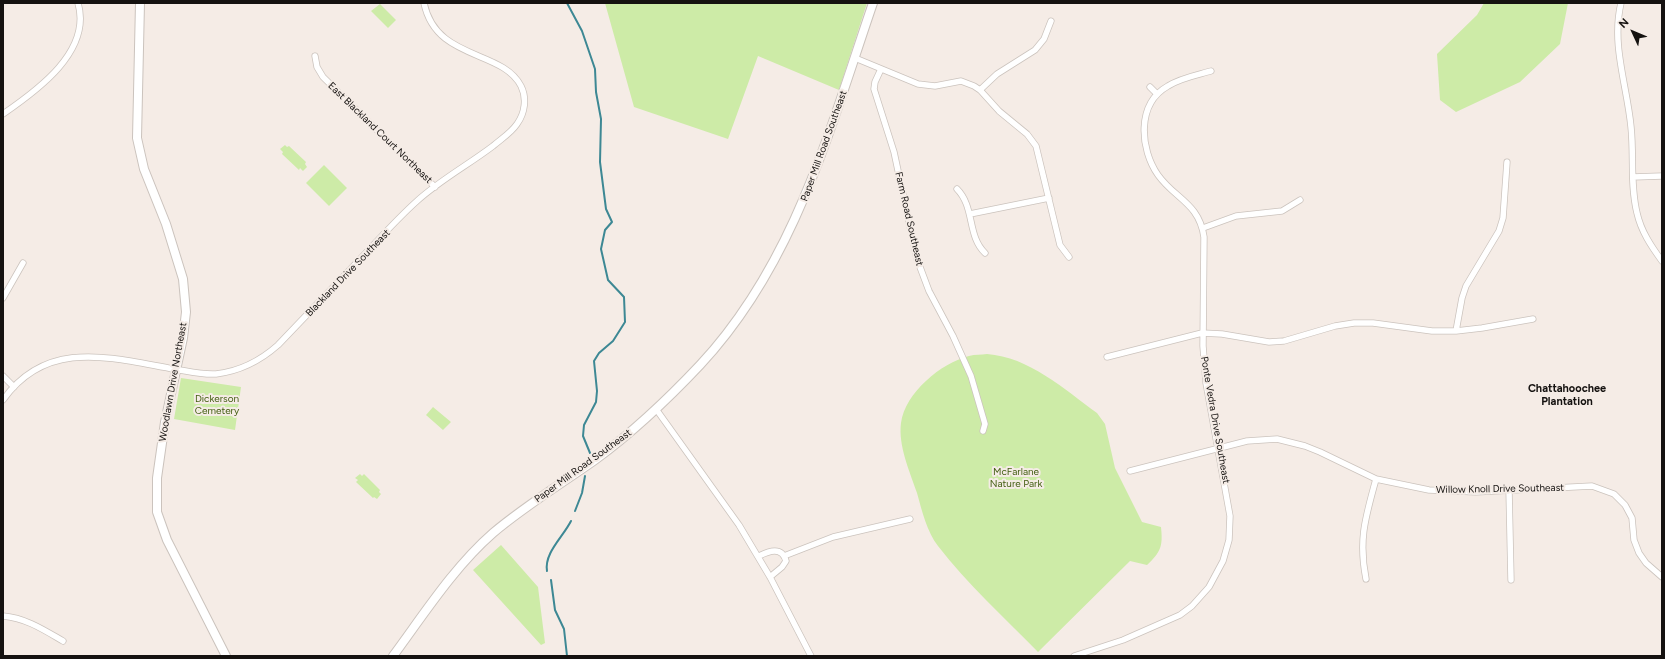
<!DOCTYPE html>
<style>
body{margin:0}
#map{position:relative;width:1665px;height:659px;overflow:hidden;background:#f5ece6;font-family:Figtree,sans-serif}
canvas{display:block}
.frame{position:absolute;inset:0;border:4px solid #151210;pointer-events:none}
.north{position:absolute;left:1613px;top:12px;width:40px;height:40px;-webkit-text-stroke:3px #f5ece6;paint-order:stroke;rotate:314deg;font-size:11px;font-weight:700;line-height:16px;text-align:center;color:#151210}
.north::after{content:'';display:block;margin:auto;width:14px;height:18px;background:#151210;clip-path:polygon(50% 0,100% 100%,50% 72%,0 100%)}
</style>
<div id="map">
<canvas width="1665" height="659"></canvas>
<div class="frame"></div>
<div class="north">N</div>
</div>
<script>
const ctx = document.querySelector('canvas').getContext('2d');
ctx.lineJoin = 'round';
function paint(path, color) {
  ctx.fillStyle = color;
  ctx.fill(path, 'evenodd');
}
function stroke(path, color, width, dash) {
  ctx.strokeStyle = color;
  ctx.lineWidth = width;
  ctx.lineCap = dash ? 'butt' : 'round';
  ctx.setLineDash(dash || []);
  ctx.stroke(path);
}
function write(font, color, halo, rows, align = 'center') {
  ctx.font = font + ' Figtree,sans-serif';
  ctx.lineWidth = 4;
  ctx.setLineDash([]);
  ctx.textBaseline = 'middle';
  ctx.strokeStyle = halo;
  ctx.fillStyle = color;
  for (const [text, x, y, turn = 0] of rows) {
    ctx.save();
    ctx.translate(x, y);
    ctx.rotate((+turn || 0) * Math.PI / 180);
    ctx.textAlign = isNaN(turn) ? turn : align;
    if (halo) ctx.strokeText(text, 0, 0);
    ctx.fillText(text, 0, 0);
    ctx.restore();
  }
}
const green = new Path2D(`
 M605 3H867L839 90 758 56 728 139 634 107Z
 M1484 3H1568L1560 44 1520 82 1456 112 1440 100 1437 54 1477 15Z
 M380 4 396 20 388 28 371 11Z
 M285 145 287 147 289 146 306 162 305 164 307 167 303 171 300 168 299 170 282 154 283 152 280 149Z
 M324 165 347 188 329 206 306 183Z
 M987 354C1029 357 1064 389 1097 413L1105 424 1115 468 1142 522 1161 527C1163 546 1161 552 1147 565L1130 561 1038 652C1005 618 967 584 938 546 927 532 922 511 917 493 910 472 898 446 901 423 905 393 941 363 969 356 975 354 981 355 987 354Z
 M181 378 241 387 235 430 174 419Z
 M433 407 451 422 443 430 426 415Z
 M360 474 362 476 364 474 380 490 379 492 381 494 377 499 374 497 373 498 356 482 358 480 355 478Z
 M501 545 538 587 545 643 541 645 473 570Z`);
const stream = new Path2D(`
 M567 3 582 31 595 69 596 92 601 119 600 162 606 209 612 222 605 230 601 249 608 280 624 297 625 322 613 341 599 353 594 361 597 391 596 402 584 425 583 436 590 453
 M575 511 582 493 585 476
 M547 571C544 553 563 537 571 521
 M551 580 555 610 564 629 567 656`);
const street = new Path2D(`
 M1621 3C1611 45 1627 85 1631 127 1634 155 1630 185 1637 213 1641 231 1651 246 1662 261
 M315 56 317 67 323 77 435 187
 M855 58 918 84 935 86 961 81 974 86 980 90 999 111 1027 134 1036 146 1060 245 1069 257
 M881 69 875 82 874 89 894 152 917 259 929 291 953 336 971 376 985 424 983 431
 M1150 87 1157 94
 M980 90 997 74 1035 50 1044 39 1051 21
 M3 114C38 90 92 51 78 3
 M1633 177 1662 176
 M957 189C975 207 967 236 985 253
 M970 214 1049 198
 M1203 228 1236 216 1282 211 1300 200
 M3 298 23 263
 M1456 331 1462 298 1466 286 1499 231 1503 218 1507 162
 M1107 357 1202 333 1222 334 1269 342 1284 341 1335 326 1354 323H1373L1432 331H1456L1482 328 1533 319
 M3 376 14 387
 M3 400C47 338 111 358 174 369 187 371 202 375 216 374 241 371 260 361 278 345 307 315 335 285 364 255 381 237 398 218 417 201 440 180 468 165 493 146 501 139 511 133 517 124 525 113 527 98 521 86 502 49 436 61 424 3
 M656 409 739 525 770 577 811 656
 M1130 471 1247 441 1277 439 1305 446 1320 452 1376 479 1429 490 1476 492 1592 486 1614 494 1625 505 1632 518 1634 540 1639 553 1646 563 1662 577
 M1509 490 1511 580
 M759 556C769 551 782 546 786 561L782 567 770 577
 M784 556 833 537 910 519
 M1366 579C1358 539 1366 516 1376 479
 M3 616C26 618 44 630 63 641
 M1074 656 1123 640 1180 615 1192 606 1209 587 1223 561 1229 540 1230 516 1206 383 1203 346 1204 237C1199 203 1175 199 1158 175 1140 149 1136 104 1168 86 1180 78 1197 75 1211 71`);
const secondary = new Path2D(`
 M140 3 137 138 144 169 166 224 183 279 186 312 183 338 165 422 157 478V512L167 540 226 656
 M393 656C424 614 454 567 493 533 525 506 561 484 595 460 633 432 668 399 700 365 795 263 829 131 873 3`);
const streetNames = [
 ["East Blackland Court Northeast",380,133,44],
 ["Paper Mill Road Southeast",824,146,-70],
 ["Farm Road Southeast",909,219,77],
 ["Blackland Drive Southeast",348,273,-46],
 ["Woodlawn Drive Northeast",173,382,-80],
 ["Ponte Vedra Drive Southeast",1215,420,80],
 ["Paper Mill Road Southeast",583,466,-36],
 ["Willow Knoll Drive Southeast",1500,489,-1]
];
const parkNames = [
 ["Dickerson",217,399],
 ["Cemetery",217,411],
 ["McFarlane",1016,472],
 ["Nature Park",1016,484]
];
const neighbourhoodNames = [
 ["Chattahoochee",1567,389],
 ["Plantation",1567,402]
];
paint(green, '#cdeba7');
stroke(stream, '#3d8894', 2);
stroke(street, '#cbc3bd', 7);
stroke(secondary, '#cbc3bd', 10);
stroke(street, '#fff', 5.5);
stroke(secondary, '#fff', 8);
write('10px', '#151210', '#f5ece6', streetNames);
write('10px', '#435e12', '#f5ece6', parkNames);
write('bold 11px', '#151210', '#f5ece6', neighbourhoodNames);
</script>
